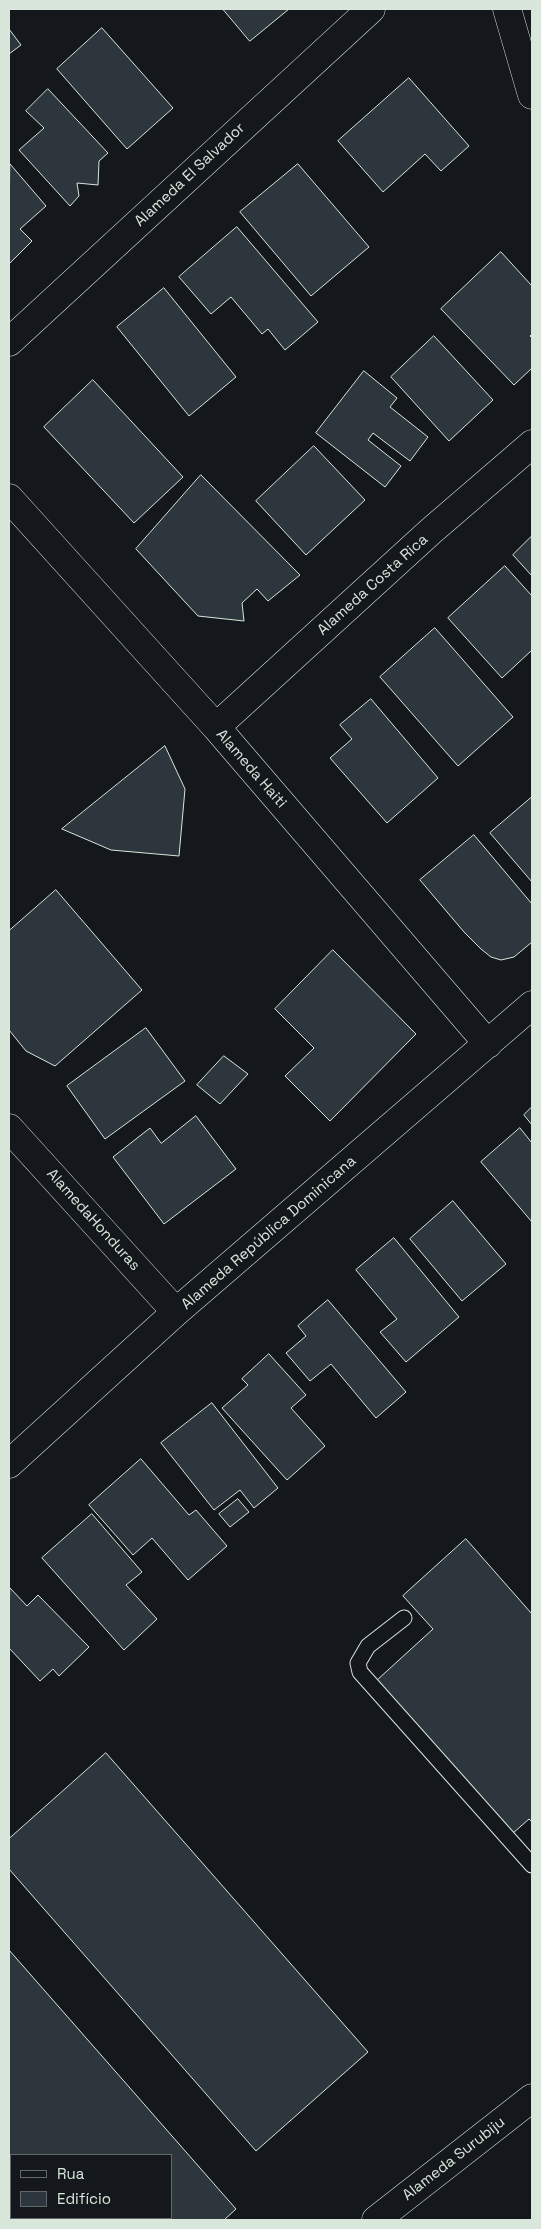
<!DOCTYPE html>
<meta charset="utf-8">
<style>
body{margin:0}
#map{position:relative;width:541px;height:2229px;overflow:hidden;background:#14181c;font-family:"Space Grotesk",sans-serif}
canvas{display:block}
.frame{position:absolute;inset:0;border:10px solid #d8e6dc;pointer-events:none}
.legend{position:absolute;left:10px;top:2154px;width:162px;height:65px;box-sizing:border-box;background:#14181c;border:1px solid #626a69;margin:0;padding:6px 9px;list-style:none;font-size:15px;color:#d8e6dc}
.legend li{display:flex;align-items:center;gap:10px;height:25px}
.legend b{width:25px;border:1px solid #626a69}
</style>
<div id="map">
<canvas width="541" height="2229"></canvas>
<div class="frame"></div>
<ul class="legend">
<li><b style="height:6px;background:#14181c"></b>Rua</li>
<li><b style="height:14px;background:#2c363c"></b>Edifício</li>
</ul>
</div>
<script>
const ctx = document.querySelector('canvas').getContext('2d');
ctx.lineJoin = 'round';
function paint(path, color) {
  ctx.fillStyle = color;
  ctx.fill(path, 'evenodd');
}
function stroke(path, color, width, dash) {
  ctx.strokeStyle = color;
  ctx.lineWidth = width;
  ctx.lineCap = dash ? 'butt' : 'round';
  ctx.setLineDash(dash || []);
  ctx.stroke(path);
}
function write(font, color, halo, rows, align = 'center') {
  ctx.font = font + ' "Space Grotesk",sans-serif';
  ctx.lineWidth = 4;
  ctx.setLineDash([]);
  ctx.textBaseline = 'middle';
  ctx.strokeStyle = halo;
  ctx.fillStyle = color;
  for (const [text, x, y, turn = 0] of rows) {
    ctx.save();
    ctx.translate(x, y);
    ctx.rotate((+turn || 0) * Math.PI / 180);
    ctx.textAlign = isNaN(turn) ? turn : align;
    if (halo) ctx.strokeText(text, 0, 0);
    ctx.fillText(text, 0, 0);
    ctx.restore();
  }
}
const building = new Path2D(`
 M223 9H289L250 41Z
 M102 28 173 108 127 149 57 69Z
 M9 29 21 45 9 54Z
 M409 78 469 146 441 171 425 154 383 192 338 141Z
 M48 89 108 153 99 161 98 185 77 183 79 196 70 206 19 150 44 128 26 111Z
 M10 164 46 206 20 229 32 241 9 264Z
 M298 164 369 247 311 296 240 212Z
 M237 227 318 322 285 350 268 329 262 334 231 297 211 314 179 277Z
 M501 252 532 286V334L530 336 532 338V368L514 385 441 309Z
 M164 288 236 377 189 416 117 327Z
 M434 336 493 400 449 441 391 377Z
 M364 371 397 398 390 407 428 437 410 461 373 433 368 440 401 466 385 487 316 433Z
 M93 380 183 477 134 523 44 427Z
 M314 446 365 500 306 555 256 501Z
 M201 475 300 575 268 601 257 589 242 603 244 621 198 616 136 549Z
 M532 536V576L513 555Z
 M505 566 532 596V650L502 678 448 618Z
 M435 628 513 717 458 766 380 677Z
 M371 699 438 778 387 823 330 758 352 739 340 725Z
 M165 746 185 789 179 856 111 850 62 829Z
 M532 797V882L490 833Z
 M474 835 532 904V942L514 957 501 960 491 957 481 949 464 932 420 880Z
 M56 890 142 990 55 1066 26 1051 9 1030V931Z
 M333 950 416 1034 330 1121 285 1076 314 1048 275 1009Z
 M146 1028 185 1081 105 1139 67 1086Z
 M224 1056 248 1074 220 1104 197 1085Z
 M532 1107V1125L524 1115Z
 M196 1116 236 1169 164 1224 113 1157 150 1128 161 1143Z
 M520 1128 532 1143V1222L481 1162Z
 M453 1201 506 1264 462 1301 410 1239Z
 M394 1238 459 1317 406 1362 380 1332 397 1319 356 1270Z
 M328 1300 406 1392 376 1418 331 1364 310 1381 286 1353 306 1336 298 1326Z
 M269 1354 306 1395 291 1408 325 1446 287 1480 222 1408 248 1385 242 1379Z
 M212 1403 278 1488 254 1508 240 1490 214 1510 161 1443Z
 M141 1459 189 1515 196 1510 227 1546 188 1580 152 1538 133 1555 89 1505Z
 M238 1499 249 1512 230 1527 219 1514Z
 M92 1514 142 1572 126 1585 157 1619 124 1650 42 1558Z
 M466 1539 532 1614V1822L529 1819 512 1834 376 1681 433 1629 403 1596Z
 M10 1588 27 1606 38 1595 89 1647 59 1676 53 1669 40 1681 9 1648Z
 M106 1753 368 2052 256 2151 9 1869V1839Z
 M9 1950 236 2209 224 2220H46L44 2218H171V2155H11V2181L9 2178Z`);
const service = new Path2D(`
 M404 1618 368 1646 358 1663 360 1672 532 1865`);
const minor = new Path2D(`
 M507 9 532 95
 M9 342 371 9
 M9 498 216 727 488 1044
 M216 727 431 531 532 444
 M9 1128 176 1312
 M9 1464 176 1312 532 1005
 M376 2220 532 2098`);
const streetNames = [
 ["Alameda El Salvador",190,175,-43],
 ["Alameda Costa Rica",373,585,-42],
 ["Alameda Haiti",251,769,49],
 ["AlamedaHonduras",93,1220,48],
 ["Alameda República Dominicana",269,1233,-41],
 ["Alameda Surubiju",454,2159,-38]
];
paint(building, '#2c363c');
stroke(building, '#d8e6dc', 1);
stroke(service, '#d8e6dc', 17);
stroke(minor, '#d8e6dc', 29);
stroke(service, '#14181c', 15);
stroke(minor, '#14181c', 28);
write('15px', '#d8e6dc', '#14181c', streetNames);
</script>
